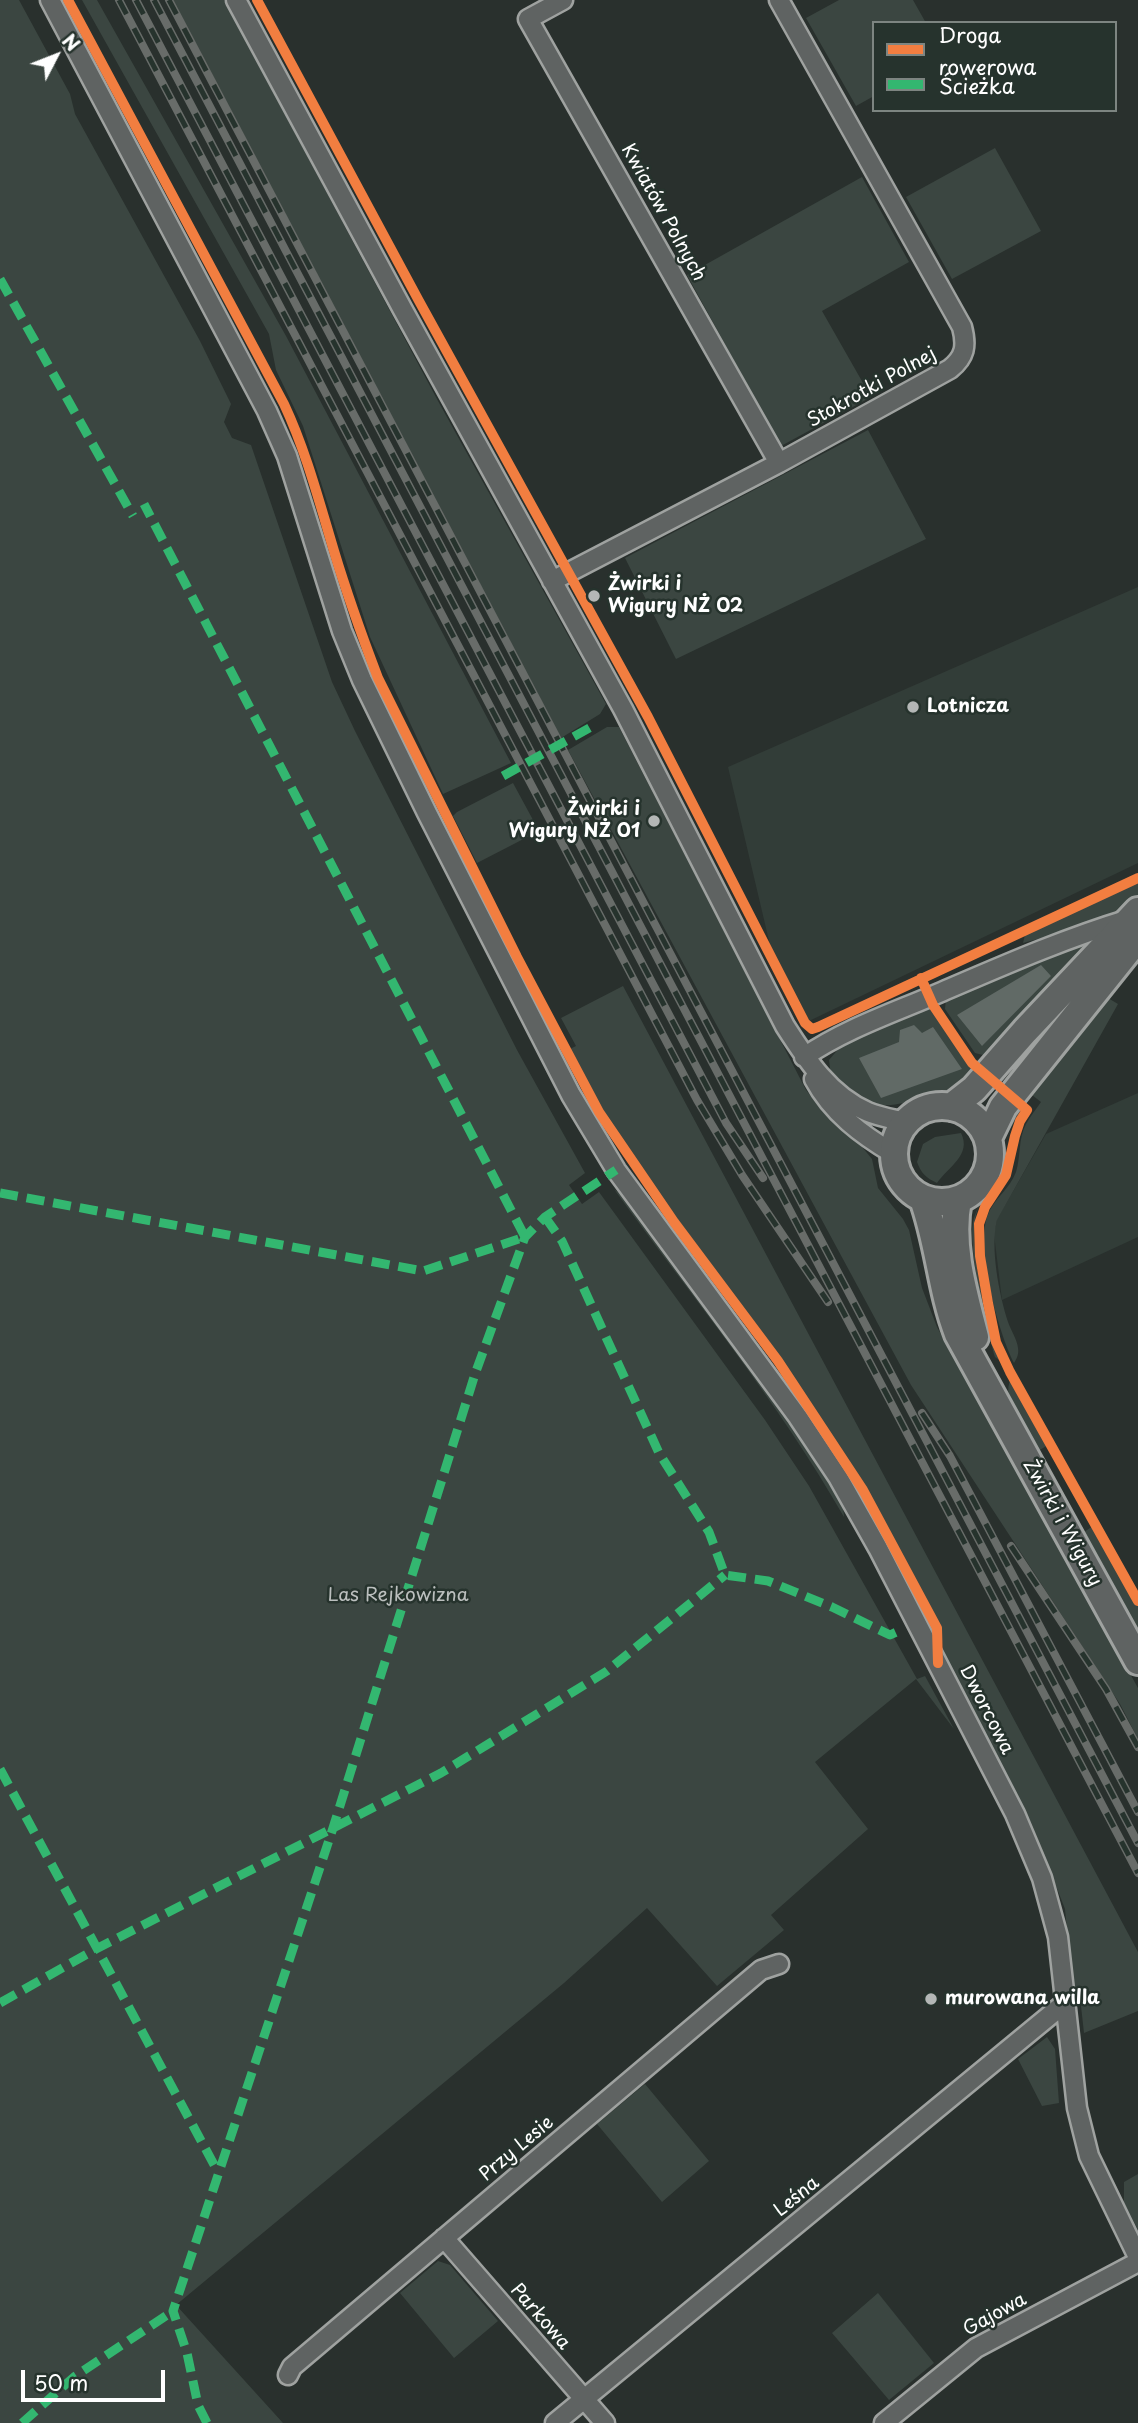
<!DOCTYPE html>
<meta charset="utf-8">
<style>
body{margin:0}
#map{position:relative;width:1138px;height:2423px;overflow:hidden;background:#29302d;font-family:"Playpen Sans",sans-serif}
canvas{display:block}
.legend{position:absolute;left:872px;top:21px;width:245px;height:91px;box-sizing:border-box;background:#26332d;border:2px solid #7d8581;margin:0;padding:9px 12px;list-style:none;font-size:21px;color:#fff}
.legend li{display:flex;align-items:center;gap:14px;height:35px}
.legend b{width:35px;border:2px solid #7d8581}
.north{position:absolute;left:21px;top:21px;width:70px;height:70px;-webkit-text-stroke:5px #26332d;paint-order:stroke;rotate:48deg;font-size:19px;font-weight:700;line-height:28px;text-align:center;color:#fff}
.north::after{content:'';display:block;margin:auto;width:24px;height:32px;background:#fff;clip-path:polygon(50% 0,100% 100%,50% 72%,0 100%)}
.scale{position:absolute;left:21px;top:2370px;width:144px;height:32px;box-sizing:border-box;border:4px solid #fff;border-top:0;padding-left:9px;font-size:21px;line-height:24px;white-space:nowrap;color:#fff;-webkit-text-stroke:5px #26332d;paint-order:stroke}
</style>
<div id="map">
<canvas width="1138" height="2423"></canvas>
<ul class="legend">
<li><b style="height:9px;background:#f27e40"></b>Droga rowerowa</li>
<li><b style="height:9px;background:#33b770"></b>Ścieżka</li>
</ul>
<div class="north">N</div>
<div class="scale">50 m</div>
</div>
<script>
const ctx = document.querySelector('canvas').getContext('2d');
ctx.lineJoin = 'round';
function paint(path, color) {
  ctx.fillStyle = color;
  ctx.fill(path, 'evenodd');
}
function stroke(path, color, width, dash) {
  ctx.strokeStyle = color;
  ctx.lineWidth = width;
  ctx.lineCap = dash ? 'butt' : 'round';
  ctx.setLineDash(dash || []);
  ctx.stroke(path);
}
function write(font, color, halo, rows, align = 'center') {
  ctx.font = font + ' "Playpen Sans",sans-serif';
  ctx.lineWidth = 5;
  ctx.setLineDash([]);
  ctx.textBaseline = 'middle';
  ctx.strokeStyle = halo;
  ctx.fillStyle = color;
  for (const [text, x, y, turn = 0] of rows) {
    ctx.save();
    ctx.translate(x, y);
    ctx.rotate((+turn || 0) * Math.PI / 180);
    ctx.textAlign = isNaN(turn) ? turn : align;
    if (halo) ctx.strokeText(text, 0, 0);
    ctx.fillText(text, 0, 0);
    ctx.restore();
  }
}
const built = new Path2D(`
 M1138 587V863L809 1021 770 945 728 767Z
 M1138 1093V1237L1002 1300 994 1234 997 1219 1046 1134Z`);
const green = new Path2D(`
 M0 0H19L70 94 75 114 200 341 231 404 224 422 232 438 251 445 332 682 355 731 517 1050 585 1173 569 1185 582 1204 599 1192 765 1420 809 1486 917 1679 925 1676 954 1729 916 1679 815 1762 868 1829 771 1915 784 1930 717 1986 647 1908 564 1983 176 2305 283 2423H0Z
 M82 0H97L286 336 511 763 443 794 370 637 303 426 276 370 269 334Z
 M173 0H224L438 401 606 704 600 714 561 738Z
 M839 0H913L926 23H874V96L856 106 806 18Z
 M995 148 1041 231 952 279 906 197Z
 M862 177 909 262 822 311 871 397 781 446 687 275Z
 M868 430 926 539 676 659 625 558Z
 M607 727H619L806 1090 821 1109 853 1136 872 1159 878 1188 903 1219 909 1230 922 1288 937 1327 1138 1688V1739L1120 1704 911 1385 568 750Z
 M513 783 539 831 477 863 453 816 457 812Z
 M1138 882V902C1102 923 1063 932 1023 943L1025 935Z
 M1102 933 987 1056 975 1053 945 1009 946 998Z
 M623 986 1138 1952V2011L1084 2033 1081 2006 1073 1992 1065 1909 1031 1822 943 1653 941 1628 865 1487 772 1348 634 1160 601 1107 570 1049 576 1046 561 1018Z
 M1103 995 1118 1004 997 1220C990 1248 999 1294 1008 1322 1011 1331 1017 1339 1018 1348 1019 1354 1017 1358 1014 1363 998 1331 976 1250 987 1217 993 1199 1010 1189 1016 1172 1021 1156 1018 1139 1026 1124 1030 1117 1036 1109 1041 1102L1032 1095Z
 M929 1004 974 1069C969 1076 962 1083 954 1087 939 1096 887 1110 871 1104 855 1099 844 1087 831 1076L829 1060 840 1047Z
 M1020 1110C1019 1115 1014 1122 1011 1128 1006 1144 1009 1160 1001 1176 995 1188 982 1198 977 1211 967 1240 988 1336 1003 1363L995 1357C987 1328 966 1245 974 1218 979 1200 995 1189 1002 1172 1010 1151 1005 1130 1020 1110Z
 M961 1133C972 1155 948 1167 937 1183 926 1178 921 1173 917 1162L923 1144 935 1137Z
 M614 1189 624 1198 769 1393 843 1505 844 1517C778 1401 692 1297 614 1189Z
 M1011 1379 1048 1445 1038 1451 1034 1449C1025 1433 1000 1397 1011 1379Z
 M1093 1526 1138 1606V1637L1082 1539 1084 1532Z
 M1047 2037 1055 2049 1059 2103 1042 2106 1018 2059Z
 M645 2084 709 2161 662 2202 597 2124Z
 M1138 2174V2230L1124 2203V2182Z
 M438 2261 450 2265 498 2321 454 2358 400 2293Z
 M878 2293 934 2363 889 2400 832 2333Z`);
const water = new Path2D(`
 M1041 965 1051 976 982 1046 957 1015Z
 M914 1025 922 1033 933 1027 962 1069 881 1098 859 1058 899 1042 900 1030Z`);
const street = new Path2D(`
 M50 0 267 411 287 456 342 631 362 680 427 813 571 1095 616 1170 798 1417 838 1477 878 1548 1015 1814 1042 1878 1058 1937 1077 2108 1089 2156 1138 2257
 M236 0 403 310 623 709 785 1026C806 1059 830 1096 868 1112 880 1117 893 1119 906 1122
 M563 0 528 19 779 463
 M552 581 779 463 950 369C965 357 967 346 962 327L779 0
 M804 1057C847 1028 893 1013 939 993 1002 966 1063 939 1129 919
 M814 1079C832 1113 862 1135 894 1154
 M444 2238 605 2423
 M288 2375 292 2367 761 1970 779 1964
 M555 2423 1065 2003
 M884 2423 976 2348 1138 2262`);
const secondary = new Path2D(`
 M894 1154a48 48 0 1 1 96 0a48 48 0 1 1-96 0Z
 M951 1107 974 1089 1025 1031 1138 911
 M988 1138 1003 1107 1138 938
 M923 1199C939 1243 941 1290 958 1334L1138 1661
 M958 1200C949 1245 964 1294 975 1337`);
const rail = new Path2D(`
 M119 0 697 1100 742 1175 828 1302
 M136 0 726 1123 763 1178
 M154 0 1138 1873
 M169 0 1138 1843
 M922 1413 950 1456 1138 1812
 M1011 1546 1106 1689 1138 1747`);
const quiet = new Path2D(`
 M0 279 133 516
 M503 776 591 727
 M0 1193 423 1271 525 1237 144 504
 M545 1217 562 1241 659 1453 709 1532 725 1575 768 1581 832 1607 890 1635 901 1630
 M0 1769 218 2172
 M0 2003 96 1949 441 1773 607 1671 725 1575
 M22 2423 74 2377 173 2311
 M207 2423 198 2405 187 2353 173 2311 333 1828 475 1374 525 1237 545 1217 616 1170`);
const cycleway = new Path2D(`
 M68 0 284 404C306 451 319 501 334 551 347 594 362 636 378 678L517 957 599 1112 674 1222 778 1361 863 1490 937 1628 938 1663
 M257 0 419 301 648 717 805 1023 812 1029 818 1027 1138 878
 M921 978 933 1005 972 1063 1027 1110 1020 1121 1015 1136 1006 1175 985 1207 979 1224 980 1256 988 1303 996 1342 1010 1372 1138 1601`);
const markers = [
 [594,596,7,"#b4b7b6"],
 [913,707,7,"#b4b7b6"],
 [654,821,7,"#b4b7b6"],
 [931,1999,7,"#b4b7b6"]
];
const streetNames = [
 ["Kwiatów Polnych",663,213,61],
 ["Stokrotki Polnej",872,388,-29],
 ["Żwirki i Wigury",1062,1523,61],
 ["Dworcowa",986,1710,63],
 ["Przy Lesie",517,2149,-40],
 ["Leśna",797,2197,-39],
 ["Gajowa",995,2315,-29],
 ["Parkowa",540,2317,49]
];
const poiNames = [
 ["Żwirki i",608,585],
 ["Wigury NŻ 02",608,607],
 ["Lotnicza",927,707],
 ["Żwirki i",640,810,"right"],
 ["Wigury NŻ 01",640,832,"right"],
 ["murowana willa",945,1999]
];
const parkNames = [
 ["Las Rejkowizna",398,1596]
];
paint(built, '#323d38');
paint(green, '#3b4641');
paint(water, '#616a66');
stroke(street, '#9fa2a0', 23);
stroke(secondary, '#9fa2a0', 32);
stroke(street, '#5f6362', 18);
stroke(secondary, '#5f6362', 26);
stroke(rail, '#686c69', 8);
stroke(rail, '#26332d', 5, [16]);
stroke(quiet, '#33b770', 9, [18, 9]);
stroke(cycleway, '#f27e40', 10);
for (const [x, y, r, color] of markers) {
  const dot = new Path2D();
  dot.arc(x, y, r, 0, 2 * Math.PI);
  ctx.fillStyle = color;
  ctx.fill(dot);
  stroke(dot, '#26332d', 2.5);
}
write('19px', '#fff', '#26332d', streetNames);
write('bold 19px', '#fff', '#26332d', poiNames, 'left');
write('19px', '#bbbfbe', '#26332d', parkNames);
</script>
